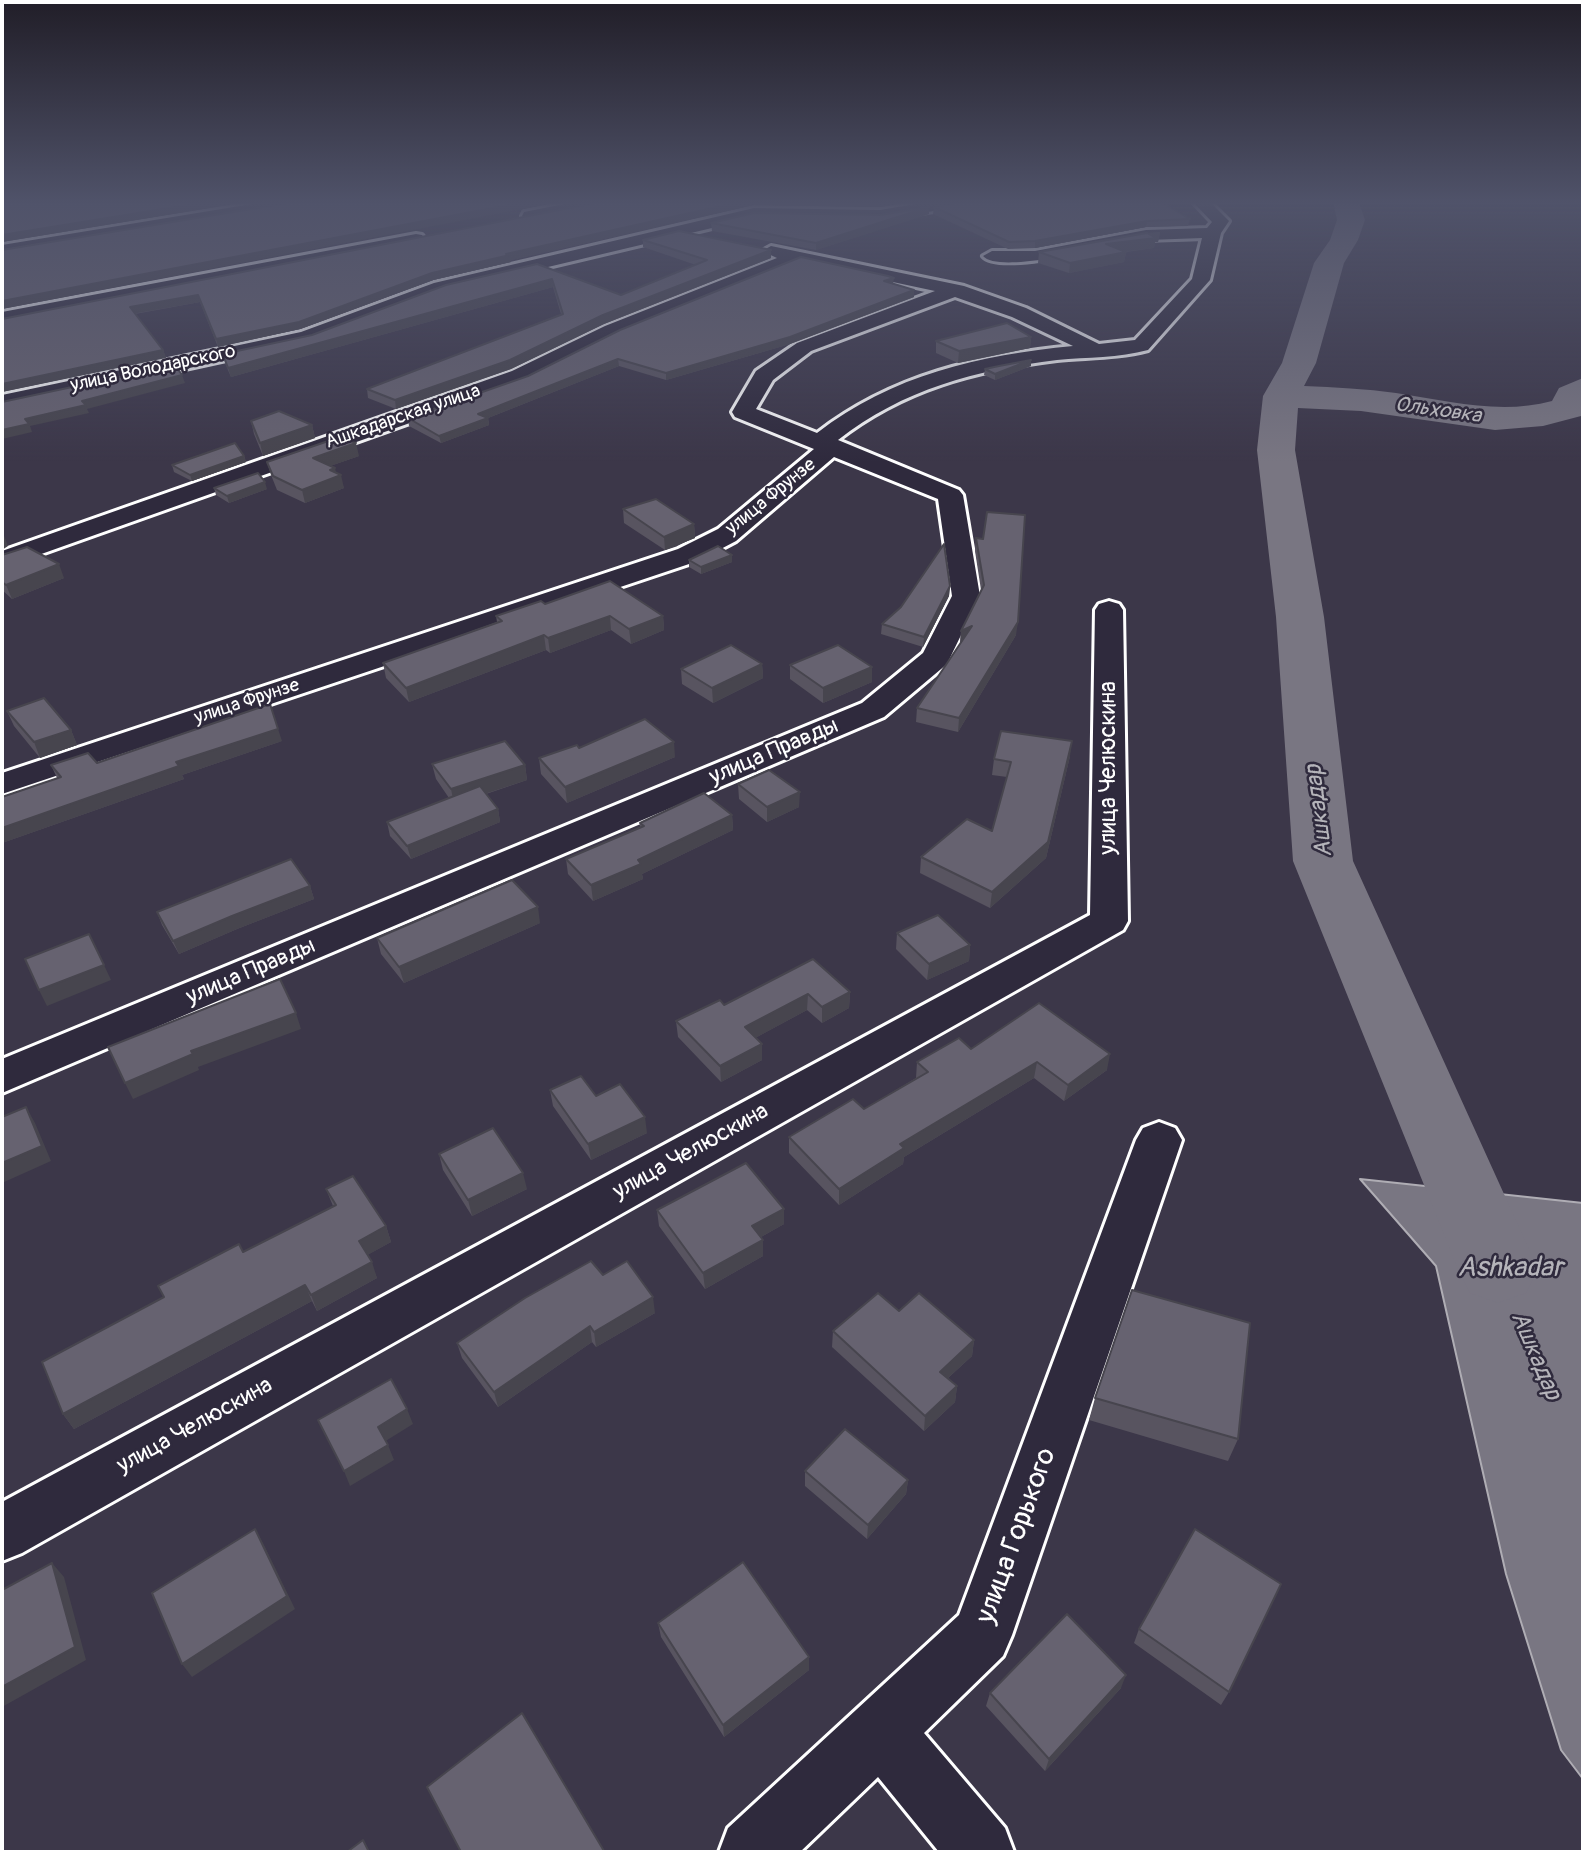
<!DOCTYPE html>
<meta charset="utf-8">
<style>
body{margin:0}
#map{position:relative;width:1585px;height:1854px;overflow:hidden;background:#3c3749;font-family:Pangolin,sans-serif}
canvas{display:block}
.frame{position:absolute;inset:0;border:4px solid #fff;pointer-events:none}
</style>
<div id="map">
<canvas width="1585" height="1854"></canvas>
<div class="frame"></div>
</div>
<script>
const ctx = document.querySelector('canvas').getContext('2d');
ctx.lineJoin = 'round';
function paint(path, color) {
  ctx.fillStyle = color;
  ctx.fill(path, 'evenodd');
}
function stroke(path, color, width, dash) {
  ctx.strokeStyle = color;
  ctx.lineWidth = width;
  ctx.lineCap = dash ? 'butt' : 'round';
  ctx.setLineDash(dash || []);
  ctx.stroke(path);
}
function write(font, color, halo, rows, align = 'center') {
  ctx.font = font + ' Pangolin,sans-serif';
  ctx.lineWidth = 5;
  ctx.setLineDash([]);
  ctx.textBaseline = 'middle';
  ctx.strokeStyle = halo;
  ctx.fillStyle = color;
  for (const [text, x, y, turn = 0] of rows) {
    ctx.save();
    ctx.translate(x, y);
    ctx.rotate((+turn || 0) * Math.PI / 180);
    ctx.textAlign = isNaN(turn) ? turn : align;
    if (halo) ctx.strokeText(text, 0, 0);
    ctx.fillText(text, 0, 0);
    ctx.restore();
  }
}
const water = new Path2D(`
 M1360 1179 1583 1203V1779L1561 1750 1506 1574 1436 1266Z`);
const river = new Path2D(`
 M1333 202H1359L1365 220 1358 240 1344 263 1316 363 1304 386C1335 387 1366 389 1396 393 1448 401 1501 415 1552 401L1559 388 1583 378 1581 416 1543 426 1495 430 1361 411 1298 408 1295 450 1324 617 1353 861 1538 1269 1526 1293 1498 1303 1470 1293 1458 1269 1293 861 1276 617 1257 450 1263 396 1282 363 1314 263 1330 240 1337 220Z`);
const minor = new Path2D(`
 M264 202H302L294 207 2 255V245Z
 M574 202H607L599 207 530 221 522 216 524 212Z
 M927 202H965L957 207 880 220 754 218 447 291 313 341 2 409V395L301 332 434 283 754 208 880 210Z
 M1193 202H1210L1229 221 1221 233 1210 280 1148 350C1119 358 1087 357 1057 360 976 370 903 389 838 440L959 490 963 495 980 596 947 664 884 717 2 1093V1059L862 703 923 653 952 596 938 499 834 457 736 541 698 561 2 794V773L678 549 718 529 814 449 735 417 732 412 756 371 797 343 935 291 799 262 619 334 528 381 2 568V551L512 371 605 326 777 258 762 251 771 246 964 286 1026 308 1099 344 1135 340 1192 279 1202 238C1184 239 1166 239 1148 240 1119 243 1000 276 983 256L992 251H1035L1146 230 1207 228 1212 222ZM955 297 1012 317 1073 346C979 355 892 375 817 433L756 409 773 380 811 351Z
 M416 234 422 235 425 239 422 243 2 324V312Z
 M1109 601 1119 604 1123 610 1128 921 1123 930 22 1553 2 1561V1502L1090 915 1095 610 1099 604Z
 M1159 1122 1175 1128 1182 1140 1012 1635 1003 1656 924 1733 1005 1828 1014 1852H939L878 1777 800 1852H719L728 1828 959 1615 1136 1140 1143 1128Z`);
const wall = new Path2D(`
 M600 202H911L880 207 753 205 511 260V262L433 280 300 329 218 347 200 302 135 314 163 350 166 358 2 319Z
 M929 207V214L816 250 712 231 711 223 880 215Z
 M934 207 1190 219 1188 226 1146 227 1035 248 1008 249 933 214Z
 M1160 232 1158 242H1155L1154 248 1126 252 1124 262 1069 273 1038 263 1039 252 1135 235Z
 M643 240 771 258 604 324 511 369 396 409 368 398 367 389 561 314 553 287 231 377 225 363 223 354 312 335 537 264 621 295 696 265 643 247Z
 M893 284 914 297 790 344 666 380 619 366 488 418 489 425 441 443 409 426 408 418 528 376Z
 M1031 337 1030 348 958 363 936 353V341Z
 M1031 360V366L995 380 984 375 985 369Z
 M251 421 312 425 315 438 263 456 254 434Z
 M244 456 246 462 192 481 174 472 172 465Z
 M359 456 330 466 337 473 344 488 305 503 277 490 271 475 267 462Z
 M214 488 267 489 229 503 216 495Z
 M623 509 694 524 695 538 665 550 624 523Z
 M976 538 1016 635 958 732 916 722 917 708 960 644 961 631 981 590 975 551Z
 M2 555 64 578 12 599 2 590Z
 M732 555V562L701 574 689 567V560Z
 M950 586 949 596 923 647 881 634 882 624Z
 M545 604 663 616 664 630 631 644 611 630 550 653 546 650 409 702 386 678 383 663 497 622 496 616Z
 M762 664 763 678 713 703 682 684 681 669Z
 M790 665 872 682 823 703 790 679Z
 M7 711 71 730 77 745 40 758 14 726Z
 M282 741 182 775 184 779 2 843V797L57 778 51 765 97 763Z
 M1070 756 1046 858 990 908 920 873 921 857 992 831 1007 777 992 775 994 759Z
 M675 757 567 803 541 774 539 758Z
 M432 764 525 765 527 780 486 794 498 809 500 822 411 859 390 836 387 822 449 798 436 779Z
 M738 784 799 807 767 822 739 799Z
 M732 815 733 830 642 874 643 879 593 901 568 874 566 859 640 828V823Z
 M310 886 314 899 237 929 179 954 162 925 157 912Z
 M540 923 404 983 381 954 377 938Z
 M897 933 970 945 969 961 927 980 896 949Z
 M813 959 850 992 849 1008 822 1023 807 1010 755 1038 762 1044V1060L721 1082 678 1037 676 1021 724 1005Z
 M971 1049 1107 1070 1064 1101 1034 1078 904 1157 903 1164 839 1205 789 1153V1137L864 1109 916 1078 917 1062Z
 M550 1090 596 1096 647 1133 591 1160 553 1106Z
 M439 1154 527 1189 472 1216 443 1170Z
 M326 1189 386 1226 391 1242 367 1255 377 1278 317 1311 312 1301 74 1429 63 1414 164 1297 243 1252 333 1206Z
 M784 1209V1224L761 1237 763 1256 705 1289 659 1226 657 1210Z
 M603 1275 655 1313 596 1347 592 1342 498 1407 462 1358 457 1343Z
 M899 1311 974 1340 972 1356 948 1378 957 1386 955 1402 924 1431 832 1347 833 1331Z
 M1095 1398 1238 1439 1228 1461 1089 1420Z
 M805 1471 908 1480 906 1494 867 1539 805 1486Z
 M658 1623 809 1670 724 1737 661 1637Z
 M1139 1629 1229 1692 1221 1705 1134 1643Z
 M1121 1688 1045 1771 986 1706 990 1693Z`);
const shadedWall = new Path2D(`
 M206 202H247L2 242V235Z
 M524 202H559L2 309V301Z
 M739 202H753V205L511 260V262L433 280 300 329 218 347 216 339 432 273 506 254Z
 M880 202H911L880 207Z
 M929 207V214L816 250V243Z
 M1147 221 1146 227 1035 248V241Z
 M1160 232 1158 242H1155L1154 248 1105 254 1106 244 1147 233Z
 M771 250V258L604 324 511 369 396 409 395 400 603 315Z
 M1126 252 1124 262 1069 273 1070 263Z
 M894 278 893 284 884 281Z
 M552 279 553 287 231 377 228 368Z
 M914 290V297L790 344 666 380V373Z
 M198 295 200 302 132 314 130 307Z
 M1031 337 1030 348 958 363 959 351Z
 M163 350 166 358 2 392V384Z
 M618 359 619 366 488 418 489 425 441 443 439 436 478 414Z
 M1031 360V366L995 380V374Z
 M182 375 185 383 87 409 89 413 30 426 32 432 2 439V430L25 419 82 401Z
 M312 425 315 438 263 456 260 443Z
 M356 443 359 456 316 471 313 458Z
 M244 456 246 462 192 481 190 475Z
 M335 468 337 477 341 475 344 488 305 503 302 490 330 470Z
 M265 482 267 489 229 503 227 496Z
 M694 524 695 538 665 550 664 537Z
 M3 533 8 546 2 550V534Z
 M732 555V562L701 574V567Z
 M59 564 64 578 12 599 6 585Z
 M950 586 949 596 923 647 924 637Z
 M610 616 611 630 550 653 548 638Z
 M663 616 664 630 631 644 629 629Z
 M1018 622 1016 635 958 732 959 718Z
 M972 626 960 644 961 631Z
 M544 635 546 650 409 702 406 688Z
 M762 664 763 678 713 703 712 688Z
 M872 667V682L823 703V688Z
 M278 729 282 741 182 775 184 779 2 843V828L176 762Z
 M71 730 77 745 40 758 34 742Z
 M1072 741 1070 756 1046 858 990 908 992 892Z
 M674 742 675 757 567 803 565 787Z
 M525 765 527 780 454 804 451 789Z
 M800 792 799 807 767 822V807Z
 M498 809 500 822 411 859 407 846Z
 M732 815 733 830 642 874 643 879 593 901 591 885 638 860Z
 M310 886 314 899 237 929 179 954 173 941 232 916Z
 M538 907 540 923 404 983 399 967Z
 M970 945 969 961 927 980 929 964Z
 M104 965 111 980 47 1006 39 990Z
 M850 992 849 1008 822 1023V1007Z
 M808 994 807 1010 746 1043 745 1027Z
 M296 1013 301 1029 198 1067 199 1070 133 1099 125 1083 191 1051Z
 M762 1044V1060L721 1082 720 1066Z
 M1110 1054 1107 1070 1064 1101 1068 1085Z
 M1037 1062 1034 1078 904 1157 903 1164 839 1205V1189L900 1144Z
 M26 1107 35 1123 51 1161 2 1183V1163Z
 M645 1117 647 1133 591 1160 588 1144Z
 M523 1173 527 1189 472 1216 468 1200Z
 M784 1209V1224L752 1242V1226Z
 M386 1226 391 1242 364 1257 359 1241Z
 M763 1240V1256L705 1289 703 1273Z
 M372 1262 377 1278 317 1311 311 1295Z
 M305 1285 312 1301 74 1429 63 1414Z
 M653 1297 655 1313 596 1347 594 1332Z
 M590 1326 592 1342 498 1407 494 1392Z
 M974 1340 972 1356 938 1387 940 1372Z
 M957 1386 955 1402 924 1431 925 1416Z
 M407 1409 413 1424 384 1442 378 1427Z
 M388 1445 394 1460 350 1486 344 1471Z
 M908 1480 906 1494 867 1539 868 1525Z
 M255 1529 263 1543 295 1609 192 1677 182 1664Z
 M52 1563 64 1577 86 1660 2 1707V1687Z
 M809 1657V1670L724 1737 723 1725Z
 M1126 1675 1121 1688 1045 1771 1049 1759Z`);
const building = new Path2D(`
 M2 202H206L2 235Z
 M294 202H524L2 301V250Z
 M600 202H739L506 254 510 255 432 273 299 322 216 339 198 295 130 307 163 350 2 384V319Z
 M960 202H1161L1190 219 1147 221 1035 241 1009 242 934 207Z
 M929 207 816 243 711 223 754 213 880 215Z
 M679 231 771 250 603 315 510 360 395 400 367 389 563 314 552 279 228 368 223 354 312 335 446 285 537 264 621 295 707 260 643 240Z
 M1147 233 1156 238 1106 244 1126 252 1070 263 1039 252Z
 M801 257 888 276 894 278 884 281 914 290 790 337 666 373 618 359 478 414 488 418 439 436 408 418 528 376 620 330Z
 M1007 323 1031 337 959 351 936 341Z
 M1031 360 995 374 985 369 999 366Z
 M175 365 182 375 82 401 86 405 25 419 29 424 2 430V402Z
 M279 411 312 425 260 443 251 421Z
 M340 437 356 443 313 458 335 468 330 470 341 475 302 490 273 476 267 462Z
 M235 443 244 456 190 475 172 465Z
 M258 473 265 482 227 496 214 488Z
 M656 499 694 524 664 537 623 509Z
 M987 512 1025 515 1018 622 959 718 917 708 972 626 961 631 984 585 976 538 983 539Z
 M944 544 950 586 924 637 882 624 901 607Z
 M718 546 732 555 701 567 689 560Z
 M27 547 59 564 6 585 2 582V555Z
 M610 581 663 616 629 629 610 616 548 638 544 635 406 688 383 663 502 621 496 616 541 601 545 604Z
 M731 645 762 664 712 688 681 669Z
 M838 645 872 667 823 688 790 665Z
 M44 698 71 730 34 742 7 711Z
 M270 704 278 729 176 762 179 766 2 828V797L61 777 51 765 88 753 97 763Z
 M645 719 674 742 565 787 539 758 577 745 579 748Z
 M1001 731 1072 741 1048 842 992 892 921 857 967 819 992 831 1011 762 994 759Z
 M505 741 525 765 451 789 432 764Z
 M769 770 800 792 767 807 738 784Z
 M480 786 498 809 407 846 387 822Z
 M704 793 732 815 638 860 641 864 591 885 566 859 644 826 640 823Z
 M291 859 310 886 232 916 173 941 157 912Z
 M512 880 538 907 399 967 377 938Z
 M938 915 970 945 929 964 897 933Z
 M89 934 104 965 39 990 25 959Z
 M813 959 850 992 822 1007 808 994 745 1027 762 1044 720 1066 676 1021 720 1000 724 1005Z
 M280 979 296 1013 191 1051 193 1054 125 1083 108 1047Z
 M1039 1003 1110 1054 1068 1085 1037 1062 900 1144 904 1148 839 1189 789 1137 853 1099 864 1109 928 1072 917 1062 959 1038 971 1049Z
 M581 1076 596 1096 620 1084 645 1117 588 1144 550 1090Z
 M26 1107 42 1146 2 1163V1117Z
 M493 1128 523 1173 468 1200 439 1154Z
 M746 1163 784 1209 752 1226 763 1240 703 1273 657 1210Z
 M353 1176 386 1226 359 1241 372 1262 311 1295 305 1285 63 1414 42 1362 164 1297 158 1286 239 1244 243 1252 336 1205 326 1189Z
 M591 1261 603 1275 627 1261 653 1297 594 1332 590 1326 494 1392 457 1343 525 1298Z
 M1132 1290 1250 1323 1238 1439 1095 1398Z
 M878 1293 899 1311 919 1293 974 1340 940 1372 957 1386 925 1416 833 1331Z
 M391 1379 407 1409 378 1427 388 1445 344 1471 318 1420Z
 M845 1429 908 1480 868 1525 805 1471Z
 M255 1529 287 1596 182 1664 152 1593Z
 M1195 1529 1281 1584 1229 1692 1139 1629Z
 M743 1562 809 1657 723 1725 658 1623Z
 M52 1563 75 1647 2 1687V1590Z
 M1067 1614 1126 1675 1049 1759 990 1693Z
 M522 1713 604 1851 603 1852H461L427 1787Z
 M363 1840 369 1852H347Z`);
const farStreetnames = [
 ["улица Володарского",153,369,-12],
 ["Ашкадарская улица",403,417,-19],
 ["улица Фрунзе",771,497,-39],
 ["улица Фрунзе",247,702,-18]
];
const farWaternames = [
 ["Ольховка",1438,411,8]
];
const streetNames = [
 ["улица Правды",774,752,-23],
 ["улица Челюскина",1109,768,-90],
 ["улица Правды",251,972,-23],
 ["улица Челюскина",691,1152,-29],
 ["улица Челюскина",195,1426,-29]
];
const waterNames = [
 ["Ашкадар",1320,811,-97],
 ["Ашкадар",1535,1356,67]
];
const nearWaternames = [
 ["Ashkadar",1510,1269]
];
const nearStreetnames = [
 ["улица Горького",1017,1536,-70]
];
paint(water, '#797682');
stroke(water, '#afadb4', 2);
paint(river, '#797682');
stroke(minor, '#fff', 6);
paint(minor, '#2f2a3d');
paint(wall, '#585460');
paint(shadedWall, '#47454e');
paint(building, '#666270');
stroke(building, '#47454e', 2);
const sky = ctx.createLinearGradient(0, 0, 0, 462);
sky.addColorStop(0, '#211e28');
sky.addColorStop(0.44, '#50536a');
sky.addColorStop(1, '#50536a00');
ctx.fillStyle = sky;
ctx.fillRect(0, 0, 1585, 462);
write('19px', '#fff', '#2f2a3d', farStreetnames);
write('italic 21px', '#b5b4ba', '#2f2a3d', farWaternames);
write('23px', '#fff', '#2f2a3d', streetNames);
write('italic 24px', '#b5b4ba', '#2f2a3d', waterNames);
write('italic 28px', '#b5b4ba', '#2f2a3d', nearWaternames);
write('28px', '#fff', '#2f2a3d', nearStreetnames);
</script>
